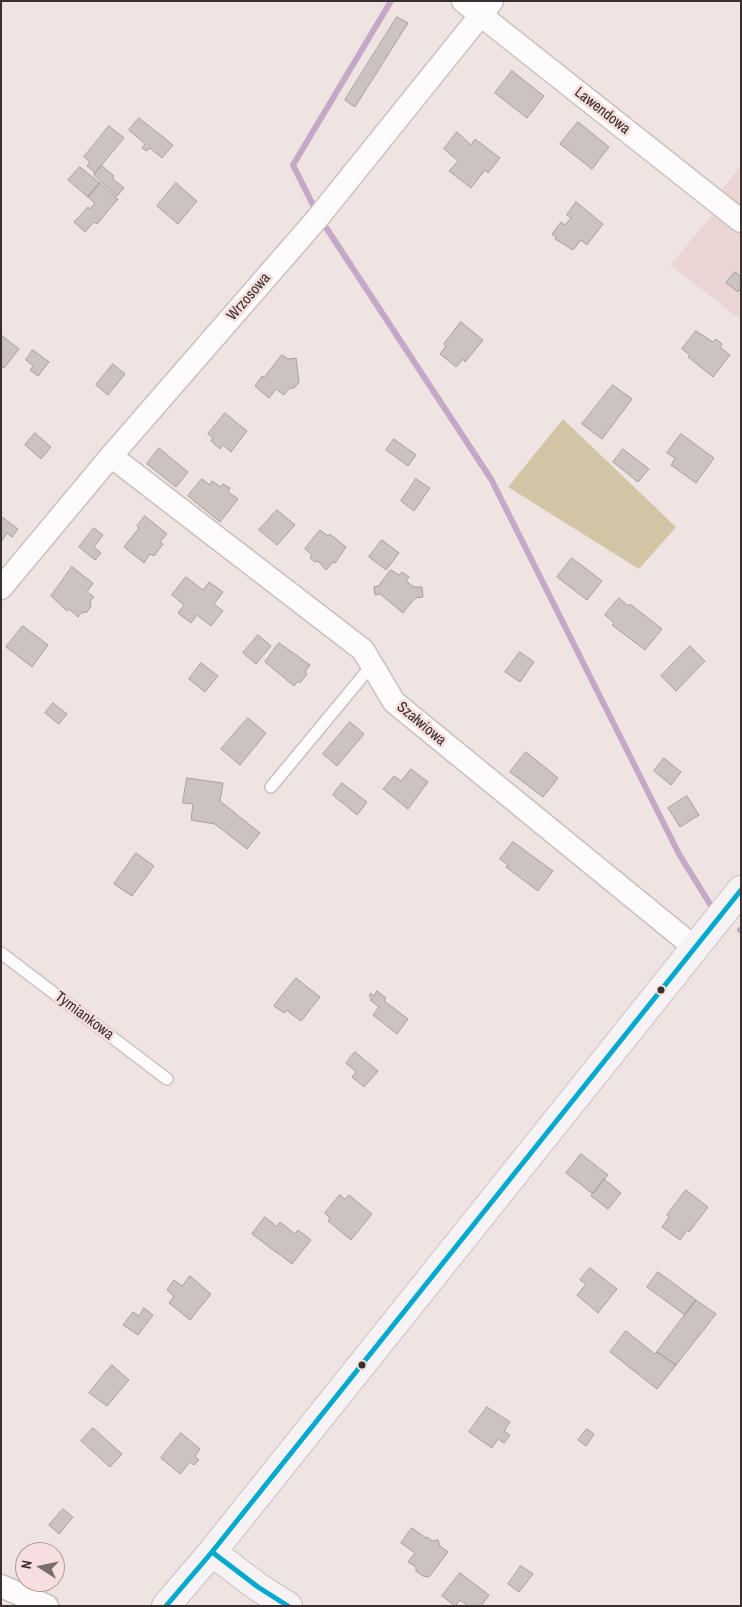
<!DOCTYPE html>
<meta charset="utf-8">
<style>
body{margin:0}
#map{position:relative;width:742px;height:1607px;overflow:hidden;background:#f0e4e2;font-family:"Archivo Narrow",sans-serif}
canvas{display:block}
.frame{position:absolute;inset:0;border:2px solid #382f2e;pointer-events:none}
.north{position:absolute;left:15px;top:1542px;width:50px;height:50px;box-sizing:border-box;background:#f6dfdc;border:1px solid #aa9996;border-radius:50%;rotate:280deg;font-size:14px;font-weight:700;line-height:20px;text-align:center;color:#382f2e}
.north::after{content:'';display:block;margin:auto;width:18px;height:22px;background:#786e6d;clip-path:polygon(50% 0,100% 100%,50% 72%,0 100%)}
</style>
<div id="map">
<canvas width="742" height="1607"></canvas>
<div class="frame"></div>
<div class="north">N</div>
</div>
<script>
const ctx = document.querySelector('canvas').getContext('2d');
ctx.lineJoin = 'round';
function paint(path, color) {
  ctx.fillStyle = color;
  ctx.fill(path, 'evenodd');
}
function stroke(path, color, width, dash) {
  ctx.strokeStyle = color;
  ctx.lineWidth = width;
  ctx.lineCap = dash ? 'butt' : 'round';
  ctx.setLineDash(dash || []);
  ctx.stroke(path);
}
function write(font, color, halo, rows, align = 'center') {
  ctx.font = font + ' "Archivo Narrow",sans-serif';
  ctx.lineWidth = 5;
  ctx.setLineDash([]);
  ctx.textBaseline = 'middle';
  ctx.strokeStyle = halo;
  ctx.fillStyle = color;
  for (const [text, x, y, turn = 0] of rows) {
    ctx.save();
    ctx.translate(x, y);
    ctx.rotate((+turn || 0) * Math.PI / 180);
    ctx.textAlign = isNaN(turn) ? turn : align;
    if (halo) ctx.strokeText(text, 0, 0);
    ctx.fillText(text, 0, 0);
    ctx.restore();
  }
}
const built = new Path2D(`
 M741 165V210L719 193Z
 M716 210 741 230V320L670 265Z`);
const forest = new Path2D(`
 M563 419 676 527 639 569 508 487Z`);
const stream = new Path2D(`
 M314 207 293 165 391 1
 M327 229 491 479 679 854 710 904
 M740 930 741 931`);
const building = new Path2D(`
 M397 17 408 23 355 107 345 100Z
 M512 71 544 96 527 118 495 93Z
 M139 118 173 145 162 158 150 148 147 151 142 148 145 144 129 130Z
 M578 122 609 147 592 169 560 144Z
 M109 126 124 138 95 173 87 166 90 162 84 157Z
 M457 132 471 145 475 139 500 158 488 173 485 170 471 188 449 171 458 161 444 149Z
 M102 166 114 176 112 178 124 188 117 196 94 175Z
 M80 167 100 183 88 197 68 180Z
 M100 183 118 199 97 224 94 222 85 232 74 222 88 207 90 209 95 203 88 197Z
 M176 183 197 201 178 224 157 206Z
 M576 202 603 224 587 245 581 240 573 250 555 239 556 237 552 234 561 222 565 225 571 218 567 215Z
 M735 272 741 277V288L738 292 726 283Z
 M461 322 483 340 465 362 463 359 456 367 440 354 446 346 444 344Z
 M696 331 713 342 716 339 722 344 720 347 730 355 713 377 688 357 690 355 682 349Z
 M1 335 19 349 4 368 1 366Z
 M33 350 49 362 38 376 30 370 33 366 26 360Z
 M282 355 288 359 296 358 299 382 294 388H290L284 395 276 389 269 398 255 386 262 376 264 377Z
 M113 364 125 374 108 395 96 385Z
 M613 385 632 399 602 439 582 424Z
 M225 413 247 431 231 452 223 445 220 449 211 441 213 438 208 434Z
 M35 433 51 447 41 459 25 445Z
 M681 434 714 458 696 483 671 465 675 458 667 453Z
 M394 439 416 455 408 466 386 450Z
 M159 448 188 472 176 487 147 464Z
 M623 449 649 469 638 482 613 462Z
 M202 479 210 485 212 481 221 487 223 484 230 488 228 492 238 499 220 522 188 496Z
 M416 479 430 488 414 511 401 501Z
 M277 510 295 525 277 545 259 530Z
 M145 516 167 534 160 542 163 544 154 556 150 554 144 563 124 547 139 528 137 526Z
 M2 517 18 529 12 537 7 533 1 542Z
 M94 528 103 535 94 547 101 553 95 560 79 547Z
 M320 530 328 536 330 534 346 547 335 563 333 562 326 570 318 561 315 562 310 558 312 555 305 549Z
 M382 540 399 553 386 570 369 557Z
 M572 558 602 581 587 600 557 577Z
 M72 567 93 583 87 592 94 597 90 601 91 606 87 612 81 613 78 617 69 609 67 611 51 596Z
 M391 570 399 575 402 572 409 577 406 581 414 587H422L423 597 415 598 403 613 380 594 375 595 374 587 378 586Z
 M186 577 203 590 209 582 223 592 214 604 223 611 211 626 197 615 191 623 178 613 184 605 172 595Z
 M619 598 628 606 630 604 662 629 645 650 612 625 614 623 605 615Z
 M23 626 48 645 32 667 6 647Z
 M258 635 271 646 256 664 243 653Z
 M279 643 310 665 305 672 307 674 300 683 298 681 294 686 265 662Z
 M690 646 705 661 676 691 661 676Z
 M520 652 534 662 520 682 505 672Z
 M201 663 218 676 205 692 189 679Z
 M53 703 67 714 59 724 45 713Z
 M248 718 266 733 240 765 221 749Z
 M350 722 364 734 337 766 323 754Z
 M526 752 558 778 543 797 510 772Z
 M664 758 681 772 671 785 654 771Z
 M411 769 428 782 408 809 383 789 394 776 401 781Z
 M187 778 223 783 220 801 260 833 247 849 215 824 191 820 193 804 183 803Z
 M342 783 367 802 357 815 333 795Z
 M687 796 699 815 680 827 668 808Z
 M513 842 553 871 538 891 506 867 508 865 500 859Z
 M136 853 154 866 132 896 114 884Z
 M296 978 320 997 301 1021 286 1010 284 1013 274 1006Z
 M377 991 386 998 384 1001 408 1019 397 1034 373 1015 379 1007 370 1000 372 999 369 996 371 993 374 996Z
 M355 1052 378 1071 364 1087 352 1077 356 1072 346 1063Z
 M581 1154 608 1175 593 1194 566 1173Z
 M604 1179 621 1193 608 1209 591 1196Z
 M686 1190 708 1207 689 1232 687 1230 680 1240 662 1227 669 1217 667 1215Z
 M340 1195 345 1199 349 1195 372 1214 351 1240 328 1221 330 1218 325 1213Z
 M265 1217 277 1227 280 1222 295 1234 298 1230 311 1240 292 1264 252 1234Z
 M590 1268 617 1289 598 1313 577 1295 586 1284 580 1280Z
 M658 1272 696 1300 685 1315 647 1287Z
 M190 1276 211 1294 190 1320 169 1303 174 1296 167 1290 174 1280 182 1286Z
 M696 1300 716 1314 676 1365 657 1352Z
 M144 1308 153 1315 138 1335 123 1325 133 1312 139 1316Z
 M626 1331 655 1354 657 1352 676 1365 657 1389 610 1352Z
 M112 1365 129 1380 107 1406 89 1393Z
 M487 1407 510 1422 504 1431 510 1435 504 1443 498 1439 492 1448 469 1432Z
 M93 1428 122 1454 110 1467 81 1441Z
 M587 1429 594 1434 586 1446 578 1440Z
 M181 1433 200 1449 195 1456 199 1460 194 1465 190 1462 180 1474 161 1458Z
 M63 1509 73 1517 59 1534 49 1525Z
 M412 1528 426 1538 427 1537 432 1541 438 1540 440 1546 448 1552 429 1577 423 1576 416 1571V1567L408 1562 415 1553 401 1543Z
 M521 1566 533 1574 519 1592 508 1584Z
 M460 1573 489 1595 481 1606H468L460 1600 455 1606 442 1596Z`);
const lane = new Path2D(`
 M271 787 372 665
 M1 953 167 1079`);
const street = new Path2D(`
 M463 1 741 221
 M111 456 363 650 394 702 694 947
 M1 588 111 456 316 220 492 1
 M1 1586 47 1606`);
const secondary = new Path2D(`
 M212 1552 258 1587 288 1606
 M166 1606 212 1552 741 890`);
const bus1 = new Path2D(`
 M212 1552 258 1587 288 1606
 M166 1606 212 1552 741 890`);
const markers = [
 [661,990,4.5,"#382f2e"],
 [362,1365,4.5,"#382f2e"]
];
const streetNames = [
 ["Lawendowa",602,111,38],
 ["Wrzosowa",249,297,-49],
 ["Szałwiowa",421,724,40],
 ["Tymiankowa",84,1016,37]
];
paint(built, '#ebd6d3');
paint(forest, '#d2c5a6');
stroke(stream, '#c5a8c7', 6);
paint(building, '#ccc3c0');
stroke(building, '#a79f9b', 1);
stroke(lane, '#cac0bf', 14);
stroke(street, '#cac0bf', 25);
stroke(secondary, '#cac0bf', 30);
stroke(lane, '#fdfbfb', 11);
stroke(street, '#fdfbfb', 22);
stroke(secondary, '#f7f2f3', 28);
stroke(bus1, '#00a9ce', 5);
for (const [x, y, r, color] of markers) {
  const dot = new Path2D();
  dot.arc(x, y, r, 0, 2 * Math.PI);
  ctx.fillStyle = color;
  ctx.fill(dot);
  stroke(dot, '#f6dfdc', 2);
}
write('15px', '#382f2e', '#f6dfdc', streetNames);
</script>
